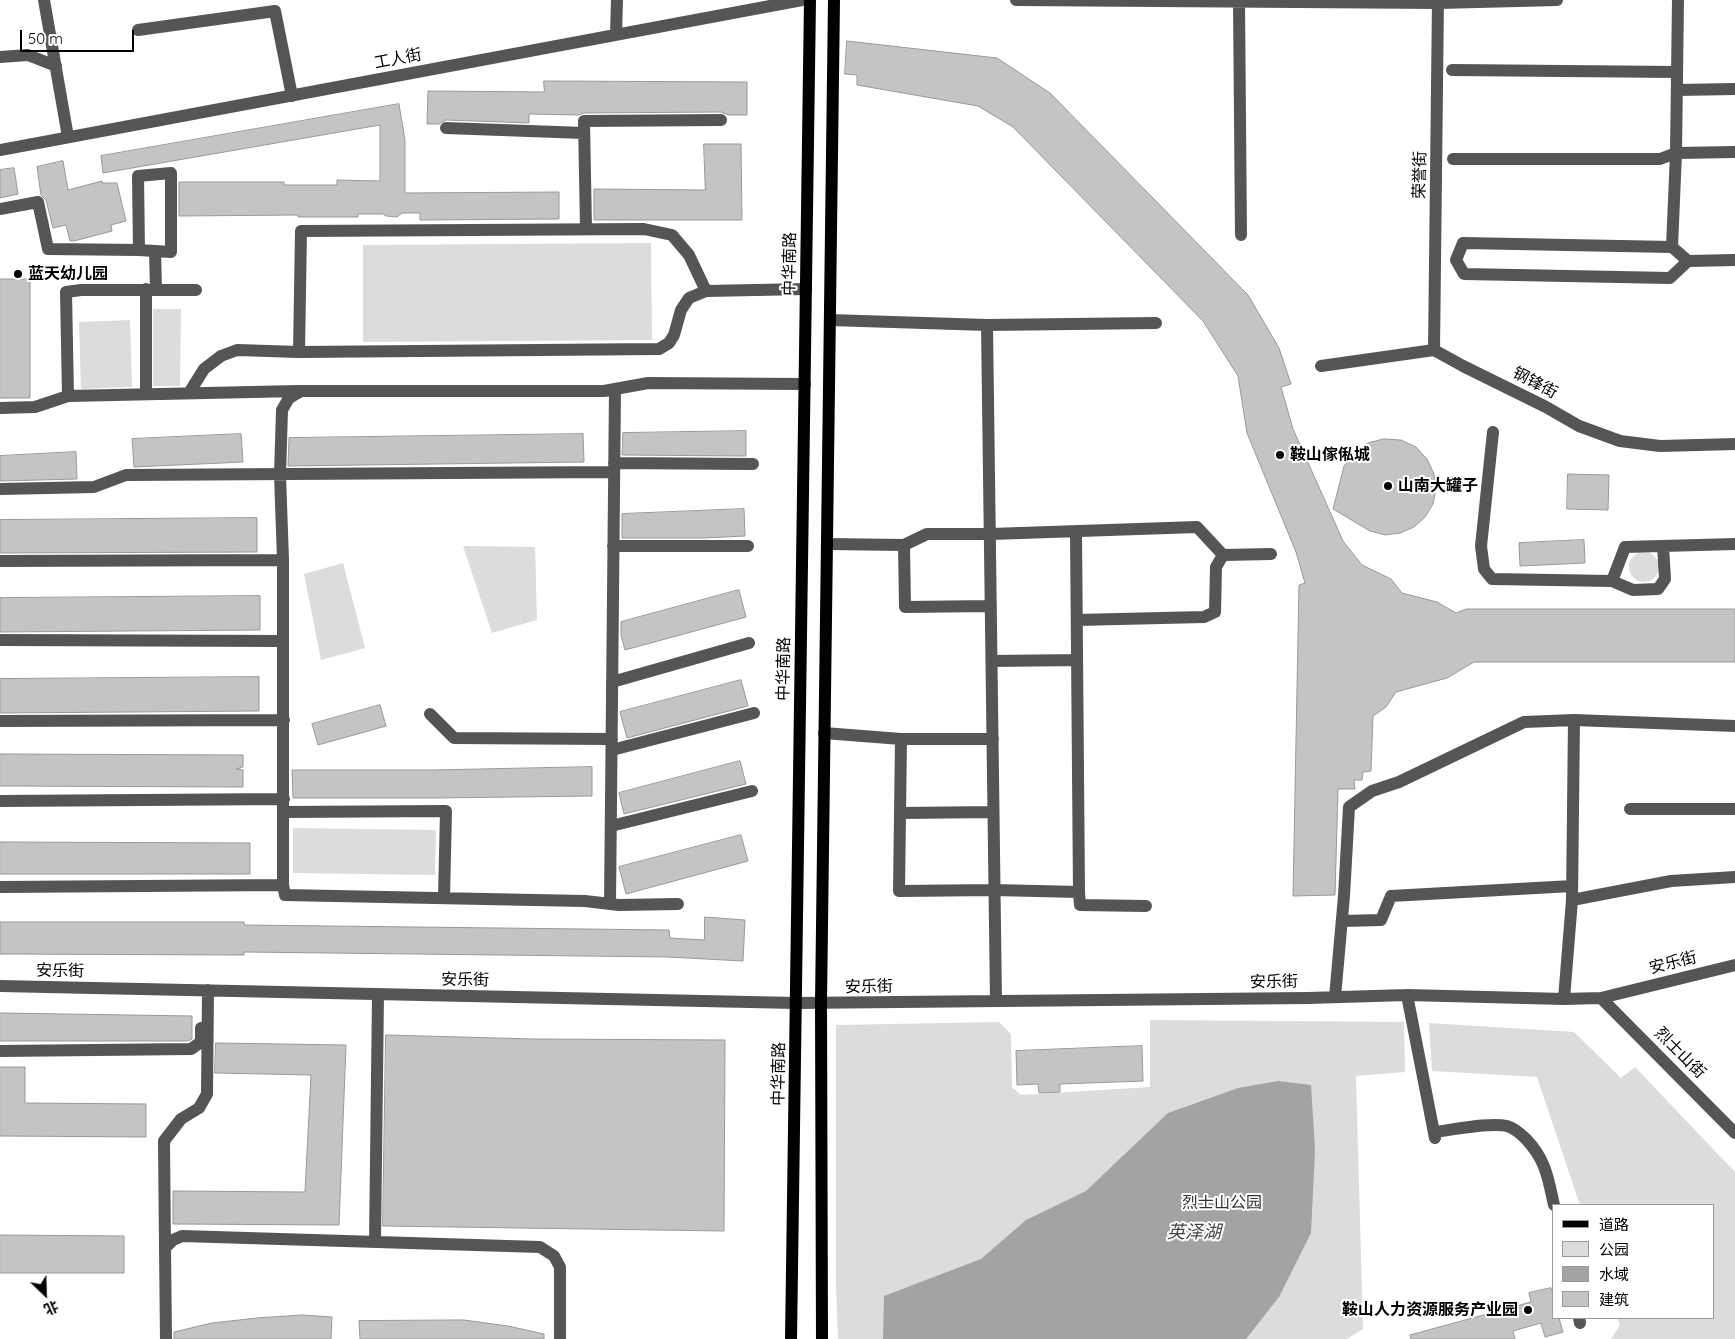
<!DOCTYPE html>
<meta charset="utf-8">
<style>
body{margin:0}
#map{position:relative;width:1735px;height:1339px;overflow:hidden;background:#fff;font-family:Quicksand,"Noto Sans SC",sans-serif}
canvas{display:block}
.legend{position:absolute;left:1552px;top:1204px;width:162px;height:115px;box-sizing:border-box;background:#fff;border:1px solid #999;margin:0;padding:6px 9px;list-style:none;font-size:15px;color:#000}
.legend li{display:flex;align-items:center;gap:10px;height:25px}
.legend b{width:25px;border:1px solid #999}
.north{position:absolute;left:20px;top:1269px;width:50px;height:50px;-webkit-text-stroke:4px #fff;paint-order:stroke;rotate:156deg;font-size:14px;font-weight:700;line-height:20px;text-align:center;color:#000}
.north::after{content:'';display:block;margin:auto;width:18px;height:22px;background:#000;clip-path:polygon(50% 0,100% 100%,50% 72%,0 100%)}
.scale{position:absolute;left:20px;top:30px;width:114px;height:22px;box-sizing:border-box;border:2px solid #000;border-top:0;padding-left:6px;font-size:15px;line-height:18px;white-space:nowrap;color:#000;-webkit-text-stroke:4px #fff;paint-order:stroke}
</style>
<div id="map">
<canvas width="1735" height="1339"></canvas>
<ul class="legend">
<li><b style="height:6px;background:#000"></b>道路</li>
<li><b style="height:14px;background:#dcdcdc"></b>公园</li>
<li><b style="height:14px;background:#a3a3a3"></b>水域</li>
<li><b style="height:14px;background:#c4c4c4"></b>建筑</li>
</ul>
<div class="north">北</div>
<div class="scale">50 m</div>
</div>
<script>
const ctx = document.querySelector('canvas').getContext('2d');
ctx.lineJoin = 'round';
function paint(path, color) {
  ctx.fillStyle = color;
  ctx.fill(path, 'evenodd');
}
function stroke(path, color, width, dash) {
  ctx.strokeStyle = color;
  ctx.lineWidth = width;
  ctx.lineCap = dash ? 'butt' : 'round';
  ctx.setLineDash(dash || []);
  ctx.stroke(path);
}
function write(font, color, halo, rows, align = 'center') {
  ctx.font = font + ' Quicksand,"Noto Sans SC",sans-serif';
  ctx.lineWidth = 4;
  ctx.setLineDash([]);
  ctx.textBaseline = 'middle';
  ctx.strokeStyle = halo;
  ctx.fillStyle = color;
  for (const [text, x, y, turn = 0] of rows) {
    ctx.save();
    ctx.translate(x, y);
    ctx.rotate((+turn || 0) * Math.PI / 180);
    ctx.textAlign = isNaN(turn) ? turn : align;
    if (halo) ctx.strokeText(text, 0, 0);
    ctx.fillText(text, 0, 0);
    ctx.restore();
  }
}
const green = new Path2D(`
 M651 243 652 340 363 342V245Z
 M153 309H181L180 386H153Z
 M130 320 132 387 81 389 79 322Z
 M463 546 535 547 537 620 492 633Z
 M1629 567a15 15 0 1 1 30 0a15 15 0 1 1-30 0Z
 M343 563 365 648 321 660 304 574Z
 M293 828 436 830 435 875 293 873Z
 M1150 1020 1404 1022 1405 1072 1356 1076 1363 1329 1347 1339H838L836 1286V1025L999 1022 1011 1034 1012 1087 1021 1095 1150 1087Z
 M1429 1023 1574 1032 1621 1078 1635 1067 1735 1172V1339H1611L1620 1325 1617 1318H1714V1205H1580L1537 1077 1432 1071Z`);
const water = new Path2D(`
 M1278 1081 1311 1085 1315 1150 1311 1233 1279 1297 1246 1339H883L884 1296 981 1259 1026 1220 1086 1191 1168 1113 1238 1088Z`);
const building = new Path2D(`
 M847 41 997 58 1050 93 1248 295 1279 348 1291 384 1281 387 1293 429 1343 541 1362 565 1391 579 1402 593 1437 602 1456 613 1466 609H1735V662H1474L1447 678 1396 692 1386 707 1373 716 1371 771 1363 772 1362 780H1354L1355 789H1338L1335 895 1293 896 1299 585 1305 583 1296 552 1247 433 1238 376 1203 321 1013 127 978 106 857 85V75L845 74Z
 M544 81 747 82V115H728L721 112 584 113 579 115 529 114V123L446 120 439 124H427L428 91 544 92Z
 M399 104 405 140V193L559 192V219L420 220V213H402L397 217 386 216 383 214H358V217H298V215L179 216V182H284V185H337V180L380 181V125L103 173 101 156Z
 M704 144H741L742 220H594V189L705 190Z
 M63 161 68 190 102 181V183H117L126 221 111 225 112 231 74 241H70L66 225 53 228 46 200 41 195 37 167Z
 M14 168 18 194 0 198V170Z
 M0 279H30V398H0Z
 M746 431V456L622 455 623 433Z
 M241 434 243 462 134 467 132 439Z
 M583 434 584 462 288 466 289 438Z
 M1384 439 1401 440 1416 447 1427 459 1434 474 1436 489 1433 504 1425 517 1414 527 1400 533 1385 535 1370 531 1333 509 1344 466 1354 453 1368 443Z
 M76 452 77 479 0 481V456Z
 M1568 474 1609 475 1608 510 1567 509Z
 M744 509 745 536 704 538H622V514Z
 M257 518V552L0 553V520Z
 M1584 540 1585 563 1520 566 1519 543Z
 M739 590 746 617 625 650 621 635V622Z
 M260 596V630L0 632V598Z
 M259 677V711L0 713V679Z
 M741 680 748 706 627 738 620 712Z
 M380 705 386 726 318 745 312 724Z
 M0 754 243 755V767L236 769 243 770V787L0 786Z
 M740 761 746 784 624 814 619 793Z
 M592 767V796L437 798H293L292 770H432Z
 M741 835 748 861 626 894 619 867Z
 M0 842 250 843V874H0Z
 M705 917 745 920 743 961 668 957 244 952V955L0 954V922H244V925L669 930 670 938 704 940Z
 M0 1013 192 1016V1039L188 1041H0Z
 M386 1035 534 1039 725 1040 724 1231 383 1226Z
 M216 1043 346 1045 339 1225 173 1224V1191L305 1192 311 1075 215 1073Z
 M1142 1046 1143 1081 1060 1084V1092L1039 1093 1038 1084 1017 1085 1016 1051Z
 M0 1067H25V1103L146 1104V1137L0 1136Z
 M0 1235 124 1236V1273H0Z
 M1551 1288 1554 1297V1318H1559L1563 1332 1545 1337 1541 1323 1513 1331 1515 1339H1411L1410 1335 1531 1302 1529 1293Z
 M302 1315 332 1317 331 1339H174V1332L212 1323 257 1318Z
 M464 1320 508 1326 544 1334V1339H360L359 1321Z`);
const minor = new Path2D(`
 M44 0 68 137
 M1016 0 1438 3 1557 0
 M1239 2 1241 235
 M138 30 275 11 292 96
 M616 35 617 0
 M0 57 28 55 56 66
 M1452 70 1677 72
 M1677 90 1735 89
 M446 128 584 133
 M0 150 802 0
 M1453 159H1660L1676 153 1735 152
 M0 209 38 202 48 249 139 250
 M586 229 584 121 721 120
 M1672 247 1676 153 1678 0
 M155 251 139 250 138 176 171 173V252L155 251 156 289
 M1688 261 1670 278 1464 274 1456 260 1463 243 1672 247 1688 261 1735 260
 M830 320 987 325 1156 323
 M987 325 996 1001
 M1434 350 1438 0
 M299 352 301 231 644 229 672 235 689 255 706 291
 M1321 366 1434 350 1463 366 1546 407 1579 426 1620 441 1660 446 1735 444
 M189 393 204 369 221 356 237 350 299 352 659 349 669 343 674 335 681 310 689 298 706 291 806 289
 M146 394V289
 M68 396 66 292 81 290H196
 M0 408 35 407 68 396 298 391
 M1493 432 1481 546 1484 569 1492 579 1612 581 1625 547 1735 544
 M614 463 753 464
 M0 489 94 487 126 475 614 472
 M1076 531 1079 892
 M827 544 904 545 927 534H991L1197 527 1223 555 1271 554
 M904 545 905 607 991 606
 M613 546H748
 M0 561 283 560
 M1612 581 1633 590 1658 589 1665 579 1663 546
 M1077 620 1204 617 1215 612 1216 567 1223 555
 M0 640 283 641
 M992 661 1077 660
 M612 682 749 643
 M430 714 454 738 612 739
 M0 721 284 720
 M824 733 901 739 899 891 994 890 1079 892 1080 905 1146 906
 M901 739H993
 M612 750 754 713
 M0 801 284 799
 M1630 809H1735
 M284 812 446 811 444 898
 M900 813 993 812
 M611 826 752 791
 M0 887 283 885
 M1572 900 1671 881 1735 877
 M610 904 615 389
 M678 904 619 905 585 901 285 895 283 885V560L280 475 282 410 289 398 301 391H604L648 383 805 384
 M1342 921 1381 920 1391 896 1572 886
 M0 986 796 1003 1308 998 1407 995 1564 999 1601 998 1735 965
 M1407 995 1435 1138
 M1335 997 1344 896 1349 807 1372 791 1399 782 1524 722 1574 720 1735 726
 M1601 998 1735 1133
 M1564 999 1572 900 1574 720
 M0 1051 191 1049 201 1042V1028
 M1434 1132C1453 1130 1489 1122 1507 1126 1514 1128 1521 1134 1526 1139 1546 1160 1548 1178 1554 1205
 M375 1242 378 994
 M165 1248 164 1141 181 1119 199 1108 207 1094 208 990
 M1579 1318 1580 1323
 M166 1339 165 1248 173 1240 182 1236 540 1247 554 1256 560 1267V1339`);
const major = new Path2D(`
 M791 1339 810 0
 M822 1339 821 1003 834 0`);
const markers = [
 [18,274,5,"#000"],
 [1280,455,5,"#000"],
 [1388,486,5,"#000"],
 [1528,1310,5,"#000"]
];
const streetNames = [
 ["工人街",398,59,-11],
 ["荣誉街",1420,175,-89],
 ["中华南路",790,264,-89],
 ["钢锋街",1535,383,28],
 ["中华南路",784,669,-89],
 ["安乐街",1673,963,-14],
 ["安乐街",60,971,1],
 ["安乐街",465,980,1],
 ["安乐街",1274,982,-1],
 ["安乐街",869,987,-1],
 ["烈士山街",1680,1053,45],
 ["中华南路",779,1074,-89]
];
const poiNames = [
 ["蓝天幼儿园",28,274],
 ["鞍山傢俬城",1290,455],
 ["山南大罐子",1398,486],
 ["鞍山人力资源服务产业园",1518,1310,"right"]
];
const parkNames = [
 ["烈士山公园",1222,1203]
];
const waterNames = [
 ["英泽湖",1194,1233]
];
paint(green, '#dcdcdc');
paint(water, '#a3a3a3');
paint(building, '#c4c4c4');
stroke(building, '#999', 1);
stroke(minor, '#555', 12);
stroke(major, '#000', 12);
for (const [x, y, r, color] of markers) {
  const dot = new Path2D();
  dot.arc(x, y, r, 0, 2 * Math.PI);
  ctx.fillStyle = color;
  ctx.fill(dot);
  stroke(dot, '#fff', 2);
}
write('16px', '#000', '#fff', streetNames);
write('bold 16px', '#000', '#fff', poiNames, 'left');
write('16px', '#333', '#fff', parkNames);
write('italic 18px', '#444', '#fff', waterNames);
</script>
